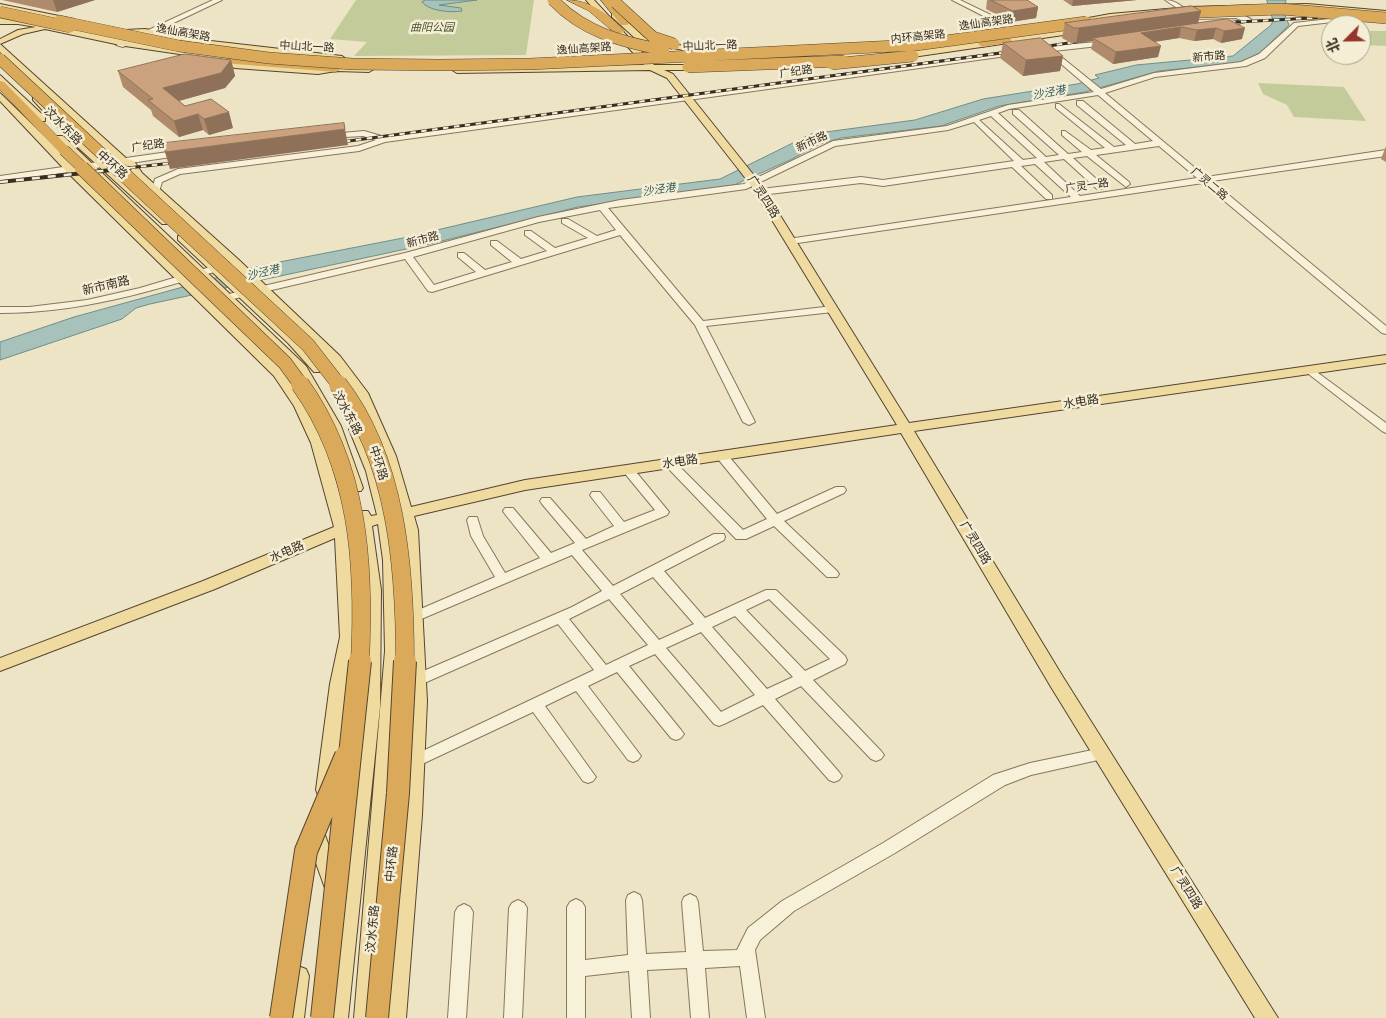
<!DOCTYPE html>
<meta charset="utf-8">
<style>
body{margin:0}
#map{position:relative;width:1386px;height:1018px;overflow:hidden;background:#ede4c6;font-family:"PT Serif","Noto Sans SC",serif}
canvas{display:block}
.north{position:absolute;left:1321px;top:15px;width:50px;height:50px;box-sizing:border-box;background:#f5eed6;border:1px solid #aaa18d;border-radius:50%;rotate:247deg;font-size:14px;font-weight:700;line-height:20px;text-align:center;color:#392d1f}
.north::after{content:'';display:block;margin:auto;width:18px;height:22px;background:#96332d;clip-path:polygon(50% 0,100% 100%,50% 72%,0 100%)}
</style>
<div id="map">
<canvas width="1386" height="1018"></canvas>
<div class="north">北</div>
</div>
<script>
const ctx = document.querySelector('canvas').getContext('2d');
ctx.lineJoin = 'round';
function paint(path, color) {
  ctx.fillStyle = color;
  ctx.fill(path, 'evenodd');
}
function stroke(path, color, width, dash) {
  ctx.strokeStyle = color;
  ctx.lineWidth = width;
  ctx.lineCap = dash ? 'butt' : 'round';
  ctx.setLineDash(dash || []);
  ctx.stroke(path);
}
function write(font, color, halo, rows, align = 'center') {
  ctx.font = font + ' "PT Serif","Noto Sans SC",serif';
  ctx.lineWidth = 5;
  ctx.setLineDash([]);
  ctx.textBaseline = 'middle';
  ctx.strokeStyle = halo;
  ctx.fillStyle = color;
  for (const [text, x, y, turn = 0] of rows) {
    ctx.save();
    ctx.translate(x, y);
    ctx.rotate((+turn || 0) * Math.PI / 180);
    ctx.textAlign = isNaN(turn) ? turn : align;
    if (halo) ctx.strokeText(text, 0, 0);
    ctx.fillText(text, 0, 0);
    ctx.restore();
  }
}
const green = new Path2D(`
 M356 0H534L526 55 354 56 367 42 330 39Z
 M1361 31H1386V46L1361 45Z
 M1258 83 1344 87 1366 121 1294 117 1287 105 1263 94Z`);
const water = new Path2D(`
 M426 0H477L439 5 461 8 462 11C451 13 428 11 422 2Z
 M1267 0H1286L1284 13 1289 25 1258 55 1237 63 1159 71 1085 92 999 106 941 126 841 138 820 144 790 160 734 185 578 207 434 243 150 304 136 308 122 319 0 360V342L74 317 259 266 403 238 577 197 720 179 811 134 915 120 983 99 1077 84 1099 78 1095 75 1136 65 1233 56 1271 25 1273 21Z`);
const minor = new Path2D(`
 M213 0H222L123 47 116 45Z
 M952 0H960L1032 35 1025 37Z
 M1165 0C1179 0 1187 13 1199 16 1217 19 1236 8 1252 20L1221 29 1217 27 1219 26 1241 20 1236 18 1194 19Z
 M1356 16 1359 18 1358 19 1298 26 1265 58 1246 66 1155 77 1105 93 1206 177 1386 150V156L1212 181 1386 326V334L1382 333 1203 183 791 244 788 243V239L1071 197 1035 164 1021 166 1052 195V199H1046L1012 167 883 186 861 183 761 195 757 192 761 189 861 177 883 180 1014 161 974 122 948 130 835 146 746 189 608 208 703 321 833 306 838 309 833 312 706 326 755 422 749 425 743 422 695 325 620 235 432 292 428 291 405 259 216 303 211 300 212 298 405 253 538 217 620 200 744 184 833 141 947 126 1008 105 1094 92 1046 51H1035V47H1038L1110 41V45H1107L1054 51 1101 89 1154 73 1241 62 1259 54 1294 23ZM1098 95 1153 141 1135 144 1083 101H1077V105L1126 145 1114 147 1059 104H1056V108L1105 148 1091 150 1065 131H1062V135L1082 152 1068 154 1019 110H1013V114L1059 155 1046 157 998 113 1009 109ZM991 116 992 117 1037 158 1023 160 979 120ZM1159 146 1197 178 1080 196 1044 162 1064 159 1097 189H1103V185L1073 158 1087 156 1126 187 1130 184 1129 182 1096 155ZM600 210 616 230 597 236 568 219H562V223L588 238 555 248 531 231H525V235L547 251 521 259 497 241H491V245L512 262 485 270 464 253H458V257L476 272 434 285 413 257 539 222Z
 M1018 50 1022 52 1021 54 385 142 359 151 180 174 162 182 159 192 152 190 155 179 178 169 358 146 376 140 363 136 328 138 327 136 331 134 364 131 385 137Z
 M182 150 186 153 185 155 0 182V176Z
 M227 262 232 265 230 267C154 291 80 313 0 313V307H29L87 300 140 288Z
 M1310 367 1386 423V433L1382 431 1306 372 1305 370Z
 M722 452 726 453 777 514 836 487H844L846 490 844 493 784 521 837 571 839 574 837 577H827L774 526 746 539H736L664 464 670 460 674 461 743 530 767 519 718 459 716 456Z
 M628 466 632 467 669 512 667 515 582 550 613 586 714 534H724L725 537 724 540 664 571 705 618 766 590H776L845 656 847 660 845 664 813 680 881 751 884 755 881 759 876 761 871 759 801 686 775 699 839 772 842 776 839 780 834 782 829 780 763 705 724 724 719 726 714 724 655 654 629 666 681 730 684 734 681 738 676 740 671 738 617 672 588 686 638 752 641 756 638 760 633 762 628 760 576 691 545 706 593 773 596 777 593 781 588 783 583 781 533 712 420 765 415 767 410 765 407 761 410 757 594 670 558 624 422 684 417 685 412 684 410 680 412 676 572 607 602 591 572 555 419 620H409L407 617 409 614 495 577 471 536 467 520 469 517H477L483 536 505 573 540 558 505 514 503 511 505 508H513L551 553 575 543 542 504 540 501 542 498H550L586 539 614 526 592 498 590 495 592 492H600L624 522 655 510 622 470ZM653 577 694 624 659 640 620 594ZM609 599 648 645 606 665 569 619ZM769 599 830 659 805 671 746 610ZM735 616 793 677 767 689 712 627ZM701 632 755 695 721 712 666 648Z
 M1102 748 1107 750 1110 754 1107 758 1031 775 1005 785 895 853 794 911 760 940 755 950 765 1018H747L740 966 705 968 709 1018H691L687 968 647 970 650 1018H632L629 971 585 976V1018H567V907L570 902 576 899 582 902 585 907V960L628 955 626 900 628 895 634 892 640 895 642 900 646 954 686 952 682 902 684 897 690 894 696 897 698 902 703 951 737 950 748 928 782 901 883 843 993 775 1030 763Z
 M518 900 524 903 527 908 522 1018H504L509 908 512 903Z
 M464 904 470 907 473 912 466 1018H448L455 912 458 907Z`);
const major = new Path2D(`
 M586 0H594L654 65H704L705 67 701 70H664L673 74 760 183 909 423 1386 355V363L914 431 1063 677 1278 1018H1255L1051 687 901 433 525 490 414 516 418 530 427 701 422 815 406 1018H384L402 815 409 701 402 530 399 519 393 521C406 610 400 697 393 786 388 864 382 941 376 1018H354L385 651 383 560 378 524 372 526 381 590 380 707 348 1018H326L341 889 333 894 326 891 308 841 311 835 318 833 325 835 342 882 362 707 365 590 357 531 350 533 356 637 348 684 334 790 332 795 325 798 318 795 316 790 330 684 340 637 335 538 215 589 0 671V658L203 581 334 527 311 443 294 406 274 376 67 172 0 101V93L284 370 308 406 325 443 348 523 356 521 358 511H368L371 516 377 515 366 471 349 429 351 426 356 425C371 429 387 495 391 511L397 510 382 456 355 394 330 362 231 264 134 177 126 165 119 163 0 52V39L18 30 36 27 18 24H0V18H18L125 40 247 58 251 61 249 63 318 68 322 65 372 67 374 69 369 72 336 71 318 74 235 68 232 67V63H241L125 46 45 29 23 34 0 44 127 159 134 161 142 173 239 260 340 356 368 393 396 456 411 507 525 480 897 425 750 184 667 78 650 70 457 73 452 70 457 67 644 65Z
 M0 4 74 19 78 22 74 25 0 8Z
 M1307 4 1386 11V15C1280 5 1176 10 1071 25L1067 22 1110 14 1189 7Z
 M612 13H618L645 38 719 53 715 56 652 44 653 49H647L612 17Z
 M1081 27 1084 28V32L899 59 895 56 899 53Z
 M145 29 211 41 342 56 346 59 342 62C280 55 219 48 158 37 148 35 128 39 121 33L125 30Z
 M0 75 45 117V121H39L0 83Z
 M33 96H39L79 137 170 220V224H162L71 141 33 100Z
 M55 136H63L306 366 341 426 363 488 361 491H351L349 488 327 426 296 372 55 140Z
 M182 235 186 236 296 337 324 366 326 369 324 372H314L288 343 178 240V236Z
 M298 966 306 969 309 976 304 1018H282L287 976 290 969Z`);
const highway = new Path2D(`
 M567 0C590 0 611 15 625 32L616 34 589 11Z
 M601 0H611L629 23 627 25H621Z
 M1007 37 1012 40 1011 42 983 47 978 44 983 41Z
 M227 58 336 66 341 69 336 72 223 63 222 61Z
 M0 81 4 82 68 147V153H60L0 90Z`);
const railFar1 = new Path2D(`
 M1219 23 1386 14
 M1035 48 1082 41
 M334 143 1016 51
 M119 169 181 162`);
const rail = new Path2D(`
 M0 182 130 168`);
const highwayBridgeFar3 = new Path2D(`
 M553 0C583 32 622 42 664 50
 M616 3 653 37 674 44
 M0 12 70 27
 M1177 13 1281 9 1386 18
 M59 21 179 46 269 58 353 64 439 65 530 64 916 45 1086 22
 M0 59 118 169
 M832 64 913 56
 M688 67 844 61
 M64 150 84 169`);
const highwayBridgeFar2 = new Path2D(`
 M82 168 285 363 301 385
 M117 168 308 345 339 385`);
const highwayBridgeFar1 = new Path2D(`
 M300 384C359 467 365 564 360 662
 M338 384C397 460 405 569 405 662`);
const highwayBridge = new Path2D(`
 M281 1018 306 851 346 756
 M322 1018 360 661
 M377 1018 398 793 405 661`);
const wall = new Path2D(`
 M2 0H95L57 12Z
 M987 0H1027L1038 7 1036 18 1011 22 986 9Z
 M1063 0H1137L1072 6Z
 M1201 11 1198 23 1227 19 1242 39 1221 43 1213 39 1194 41 1179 38 1155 42 1158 57 1113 64 1091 49 1093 41 1071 43 1062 38 1065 23Z
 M1003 43 1063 56 1060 71 1023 76 1000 58Z
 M231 60 235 76 225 88 179 101 185 106 233 128 209 135 203 130 179 137 153 116 151 110 123 87 118 71Z
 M1386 146V162L1381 159Z`);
const shadedWall = new Path2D(`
 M53 0H95L57 12Z
 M1073 0H1137L1072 6Z
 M1038 7 1036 18 1011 22 1013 11Z
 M1201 11 1197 26 1181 27 1179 38 1138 44 1093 38V41L1076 43 1079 28Z
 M1216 28 1213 39 1194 41 1197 30Z
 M1245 28 1242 39 1221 43 1224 31Z
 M1161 46 1158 57 1113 64 1116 52Z
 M1063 56 1060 71 1023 76 1026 60Z
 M231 60 235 76 225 88 168 104 163 88Z
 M229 112 233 128 209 135 204 119Z
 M198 114 203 130 179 137 174 121Z
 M345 129 348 145 170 169 165 152Z`);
const building = new Path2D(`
 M991 0H1027L1038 7 1013 11Z
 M1192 6 1201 11 1079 28H1074L1065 23Z
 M1227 19 1245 28 1224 31 1216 28 1197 30 1181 27 1141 33 1161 46 1116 52 1093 38Z
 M1041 38 1063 56 1026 60 1003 43Z
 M185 54 231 60 221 73 163 88 185 106 211 99 229 112 204 119 198 114 174 121 148 100 153 99 118 71Z
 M344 123 345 129 165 152V143Z`);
const farStreetnames = [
 ["逸仙高架路",986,23,-8],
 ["逸仙高架路",183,33,10],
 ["内环高架路",918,37,-6],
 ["中山北一路",710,46,-2],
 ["中山北一路",307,47,3],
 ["逸仙高架路",584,49,-4],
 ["新市路",1209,57,-5],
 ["广纪路",796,72,-8],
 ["新市路",812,142,-25],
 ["广纪路",148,146,-8],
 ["广灵二路",1209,184,40],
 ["广灵一路",1087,186,-8],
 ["新市路",423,240,-15]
];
const farParknames = [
 ["曲阳公园",432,28]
];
const farWaternames = [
 ["沙泾港",1049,93,-10],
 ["沙泾港",659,190,-8],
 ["沙泾港",263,273,-13]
];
const streetNames = [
 ["汶水东路",63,126,45],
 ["中环路",112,165,42],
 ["广灵四路",763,197,57],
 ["新市南路",106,286,-13],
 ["水电路",1081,402,-9],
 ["汶水东路",347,413,62],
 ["水电路",680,462,-8],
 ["中环路",378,463,72],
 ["广灵四路",975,543,59],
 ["水电路",287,552,-23],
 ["中环路",392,864,-85],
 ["广灵四路",1186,888,58],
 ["汶水东路",373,929,-85]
];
paint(green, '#c3cb9a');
paint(water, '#a7c1bb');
stroke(water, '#6e8f89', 1);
stroke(minor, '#88765c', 2);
stroke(major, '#564430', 2);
stroke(highway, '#564430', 1);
paint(minor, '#f8f1d9');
paint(major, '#efdb9f');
paint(highway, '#daa959');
stroke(railFar1, '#392d1f', 3);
stroke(rail, '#392d1f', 4);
stroke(railFar1, '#f5eed6', 2, [5.5]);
stroke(rail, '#f5eed6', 2.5, [8]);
stroke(highwayBridgeFar3, '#564430', 12, []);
stroke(highwayBridgeFar2, '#564430', 15, []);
stroke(highwayBridgeFar1, '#564430', 19, []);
stroke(highwayBridge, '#564430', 24, []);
stroke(highwayBridgeFar3, '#daa959', 11);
stroke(highwayBridgeFar2, '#daa959', 14);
stroke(highwayBridgeFar1, '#daa959', 18);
stroke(highwayBridge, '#daa959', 22);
paint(wall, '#af8b6c');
paint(shadedWall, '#8e7158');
paint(building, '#cba27d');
stroke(building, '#8e7158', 1);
write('11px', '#392d1f', '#f5eed6', farStreetnames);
write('italic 11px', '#475527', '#f5eed6', farParknames);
write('italic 11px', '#2f5858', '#f5eed6', farWaternames);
write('12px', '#392d1f', '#f5eed6', streetNames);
</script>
